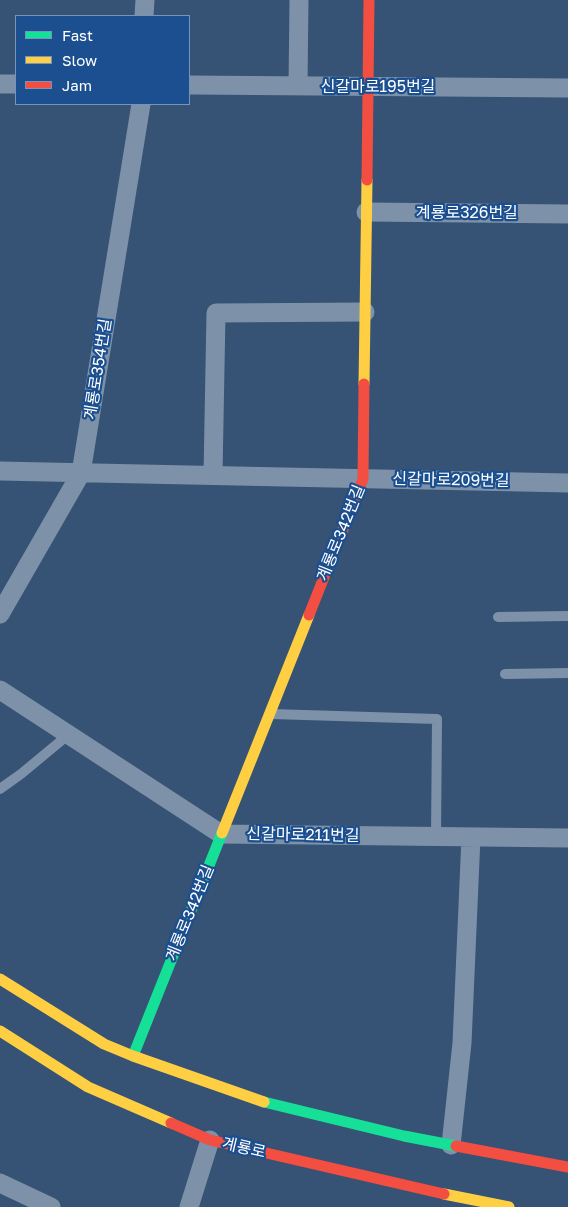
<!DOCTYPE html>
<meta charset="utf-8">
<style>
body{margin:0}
#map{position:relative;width:568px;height:1207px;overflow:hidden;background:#365274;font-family:"Golos Text",sans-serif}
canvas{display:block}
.legend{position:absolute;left:15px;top:15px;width:175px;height:90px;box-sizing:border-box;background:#1b4f8f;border:1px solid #7695bc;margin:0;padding:6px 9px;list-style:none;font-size:15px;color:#fff}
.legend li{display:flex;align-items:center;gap:10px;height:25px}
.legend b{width:25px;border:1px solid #7695bc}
</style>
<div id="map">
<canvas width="568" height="1207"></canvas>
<ul class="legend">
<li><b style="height:6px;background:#16e098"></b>Fast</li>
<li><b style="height:6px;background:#ffcf43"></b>Slow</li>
<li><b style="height:6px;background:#f24e42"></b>Jam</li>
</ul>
</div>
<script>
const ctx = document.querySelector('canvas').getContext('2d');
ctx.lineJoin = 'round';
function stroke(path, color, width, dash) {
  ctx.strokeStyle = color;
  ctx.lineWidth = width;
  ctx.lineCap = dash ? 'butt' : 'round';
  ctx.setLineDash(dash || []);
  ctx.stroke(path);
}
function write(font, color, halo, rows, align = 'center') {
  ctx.font = font + ' "Golos Text","Noto Sans KR",sans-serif';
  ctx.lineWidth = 4.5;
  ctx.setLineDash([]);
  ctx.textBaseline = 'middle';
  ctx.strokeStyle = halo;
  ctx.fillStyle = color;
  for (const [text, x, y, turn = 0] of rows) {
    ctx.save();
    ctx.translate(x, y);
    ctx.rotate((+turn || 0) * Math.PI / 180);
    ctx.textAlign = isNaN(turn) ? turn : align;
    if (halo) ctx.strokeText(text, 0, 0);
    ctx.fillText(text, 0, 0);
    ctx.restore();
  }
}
const lane = new Path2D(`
 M498 617 568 616
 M505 674 568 673
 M271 714 437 719 436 837
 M0 789 21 774 68 735`);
const street = new Path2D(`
 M144 16 145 0
 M0 84H16
 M189 85 568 88
 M298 86 299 0
 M366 212 568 214
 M0 471 568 483
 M213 475 216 313 365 312
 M0 614 81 473 141 104
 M0 690 221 834 568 838
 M451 1145 462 1043 471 837
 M0 1183 51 1207
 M189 1207 210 1140`);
const fast = new Path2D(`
 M133 1056 222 833
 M264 1102 404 1136 456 1146`);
const slow = new Path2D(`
 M364 384 367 180
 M222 833 309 615
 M0 979 104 1044 133 1056 264 1102
 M0 1031 88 1087 171 1123
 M444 1194 509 1207`);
const jam = new Path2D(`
 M367 180 369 0
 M309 615 363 479 364 384
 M171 1123 210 1140 444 1194
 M456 1146 568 1167`);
const streetNames = [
 ["신갈마로195번길",378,87],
 ["계룡로326번길",467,213],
 ["계룡로354번길",98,369,-81],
 ["신갈마로209번길",451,480,1],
 ["계룡로342번길",341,533,-68],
 ["신갈마로211번길",303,835,1],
 ["계룡로342번길",190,913,-68],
 ["계룡로",244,1148,13]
];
stroke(lane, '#7d92a8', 10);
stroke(street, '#7d92a8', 19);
stroke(fast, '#16e098', 11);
stroke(slow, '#ffcf43', 11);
stroke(jam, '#f24e42', 11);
write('16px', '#fff', '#1b4f8f', streetNames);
</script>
